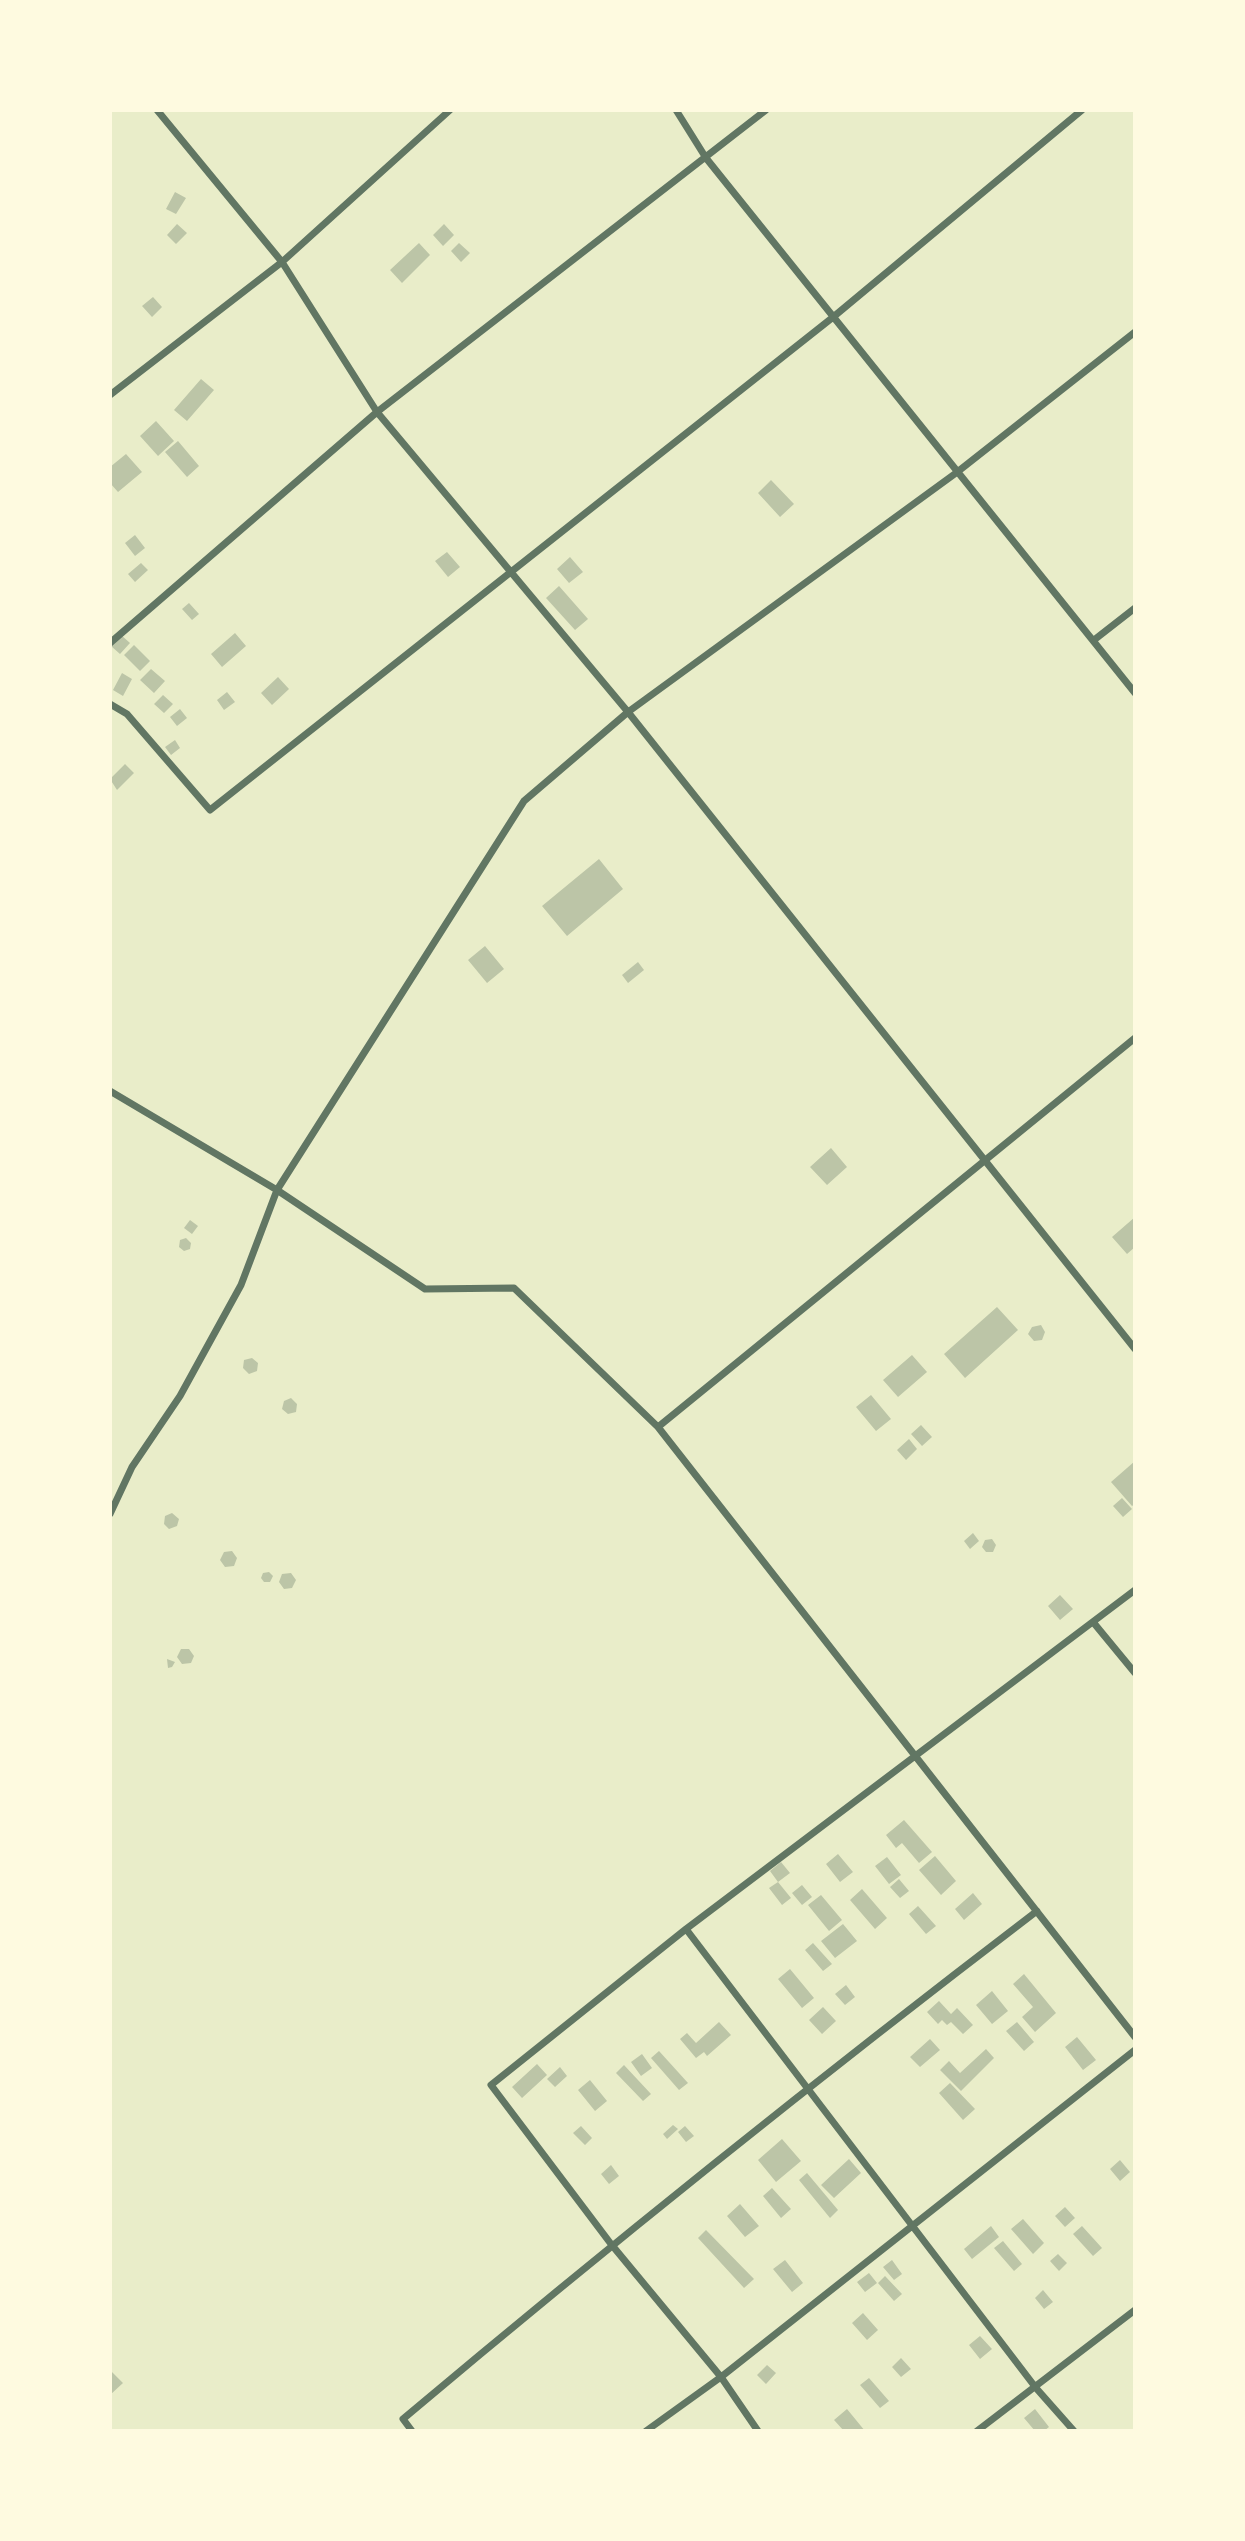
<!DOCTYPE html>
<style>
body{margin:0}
#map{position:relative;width:1245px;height:2541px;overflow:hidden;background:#e9edc9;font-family:Arial,sans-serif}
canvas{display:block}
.frame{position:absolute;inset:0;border:112px solid #fefae0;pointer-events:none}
</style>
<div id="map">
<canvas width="1245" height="2541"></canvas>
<div class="frame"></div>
</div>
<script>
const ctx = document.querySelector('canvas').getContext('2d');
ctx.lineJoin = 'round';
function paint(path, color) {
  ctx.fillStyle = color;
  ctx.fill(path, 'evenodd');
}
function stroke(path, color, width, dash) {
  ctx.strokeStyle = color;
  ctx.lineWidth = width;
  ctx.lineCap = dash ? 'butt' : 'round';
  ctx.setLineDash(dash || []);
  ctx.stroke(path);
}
const building = new Path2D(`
 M175 192 186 198 176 214 166 209Z
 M177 224 187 233 176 244 167 235Z
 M444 224 454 235 443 246 433 235Z
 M419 243 430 255 402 283 390 270Z
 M459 243 470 253 461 262 451 251Z
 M153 297 162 307 152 317 142 306Z
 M201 379 214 390 187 421 174 410Z
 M156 421 174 441 158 456 140 436Z
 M178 441 199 466 187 477 165 452Z
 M126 454 142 472 118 492 110 483V467Z
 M771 480 794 504 780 517 758 493Z
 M135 535 145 548 135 556 125 543Z
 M447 552 460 567 448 577 435 561Z
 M570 557 583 572 569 583 557 569Z
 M141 563 148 570 135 582 128 574Z
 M559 586 588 619 575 630 546 598Z
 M189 603 199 614 192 620 182 609Z
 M235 633 246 646 222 667 211 654Z
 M121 635 130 643 120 654 111 646Z
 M134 645 150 661 140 671 124 655Z
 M151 669 165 681 154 693 140 680Z
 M122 673 132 679 123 696 113 690Z
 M278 677 289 689 272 705 261 693Z
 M227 692 235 702 224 710 217 700Z
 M163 695 173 704 164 713 154 704Z
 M180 709 187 718 177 726 170 717Z
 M175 740 180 748 171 755 165 747Z
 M125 764 134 773 117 790 110 779Z
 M599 859 623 889 567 936 542 906Z
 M485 946 504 969 487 983 468 960Z
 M638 962 644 970 628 983 622 975Z
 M831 1148 847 1167 827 1185 810 1167Z
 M1135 1217V1247L1127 1254 1112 1237Z
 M190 1220 198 1226 192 1234 184 1228Z
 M186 1238 191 1243 190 1249 184 1251 179 1247 180 1240Z
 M997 1307 1018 1330 965 1378 944 1354Z
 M1041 1325 1045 1332 1042 1340 1034 1341 1028 1334 1032 1327Z
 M912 1355 927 1372 898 1397 883 1380Z
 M252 1358 258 1363 257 1371 249 1374 243 1368 244 1360Z
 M871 1395 891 1419 876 1431 856 1407Z
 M291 1398 297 1404 296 1412 288 1414 282 1409 284 1401Z
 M921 1425 932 1437 922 1446 911 1434Z
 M909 1439 917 1449 906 1460 897 1450Z
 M1135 1461V1504L1132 1506 1111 1482Z
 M1122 1498 1132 1509 1123 1517 1113 1506Z
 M172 1513 179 1519 177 1526 169 1529 164 1524 165 1516Z
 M973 1533 979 1541 970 1549 964 1541Z
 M992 1539 996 1545 993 1552H986L982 1547 985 1540Z
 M232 1551 237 1558 234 1566 225 1567 220 1560 224 1552Z
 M269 1572 273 1576 270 1582H264L261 1578 263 1573Z
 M291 1573 296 1580 292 1588 284 1589 279 1582 282 1574Z
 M1060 1595 1073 1609 1060 1620 1048 1606Z
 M181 1649H189L194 1656 191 1663 182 1664 177 1657Z
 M167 1659 175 1662 172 1667 168 1668Z
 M904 1820 932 1852 919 1863 902 1843 896 1848 886 1835Z
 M838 1854 853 1872 840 1882 826 1864Z
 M935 1856 956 1881 941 1895 919 1870Z
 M887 1857 901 1875 889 1884 875 1866Z
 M781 1862 790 1873 778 1882 791 1898 782 1905 769 1888 778 1882 770 1871Z
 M899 1879 909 1891 900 1898 890 1887Z
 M802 1885 812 1897 802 1905 792 1893Z
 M862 1889 887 1918 875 1929 850 1900Z
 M973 1893 982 1904 964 1920 955 1909Z
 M821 1895 842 1920 829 1931 808 1905Z
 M918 1906 936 1926 926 1934 909 1914Z
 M843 1924 857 1941 835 1958 821 1941Z
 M813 1943 832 1964 823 1971 805 1950Z
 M790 1969 814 1998 802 2008 778 1979Z
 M1024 1974 1056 2013 1035 2032 1022 2017 1033 2007 1013 1984Z
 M846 1985 855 1997 845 2005 835 1994Z
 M992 1991 1008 2011 992 2024 976 2005Z
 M939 2001 951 2014 957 2008 973 2025 963 2034 951 2022 947 2025 942 2020 938 2024 927 2012Z
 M823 2007 836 2021 822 2034 809 2020Z
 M719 2022 731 2035 707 2056 704 2052 696 2058 680 2039 687 2033 696 2043Z
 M1017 2022 1034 2042 1024 2051 1006 2031Z
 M1077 2037 1096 2060 1083 2070 1065 2047Z
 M930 2039 940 2050 920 2067 910 2057Z
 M986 2049 994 2058 961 2091 940 2070 949 2061 960 2073Z
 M659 2051 688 2083 679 2090 651 2058Z
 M642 2054 652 2068 641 2076 631 2062Z
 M537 2064 547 2075 522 2098 512 2087Z
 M624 2065 651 2094 643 2101 616 2073Z
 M560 2067 567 2076 555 2087 547 2079Z
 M590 2080 607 2101 595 2111 578 2090Z
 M950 2083 975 2109 963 2120 939 2093Z
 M673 2125 678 2129 667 2139 663 2134Z
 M581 2126 592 2138 585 2145 573 2133Z
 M685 2126 694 2136 686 2142 678 2132Z
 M782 2139 801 2161 776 2182 758 2160Z
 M849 2159 861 2173 834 2198 821 2185Z
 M1120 2160 1130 2172 1120 2181 1110 2169Z
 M611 2165 619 2176 609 2184 601 2174Z
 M807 2173 838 2210 830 2218 799 2180Z
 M772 2188 791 2209 781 2218 763 2196Z
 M740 2204 759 2226 745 2237 727 2216Z
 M1065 2207 1075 2218 1065 2227 1055 2216Z
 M1023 2219 1044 2243 1033 2254 1011 2229Z
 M991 2226 999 2237 972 2259 964 2249Z
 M1082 2226 1102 2248 1093 2256 1073 2234Z
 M706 2230 754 2279 744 2288 698 2238Z
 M1003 2241 1022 2264 1014 2271 994 2248Z
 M1058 2254 1067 2263 1059 2271 1050 2261Z
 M785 2260 803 2283 792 2292 773 2269Z
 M892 2260 902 2274 894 2280 883 2267Z
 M869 2273 877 2283 865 2292 857 2282Z
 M885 2276 902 2294 894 2301 878 2283Z
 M1043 2290 1053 2302 1044 2309 1035 2298Z
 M863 2313 878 2330 867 2340 852 2323Z
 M980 2336 992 2349 980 2359 969 2345Z
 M901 2358 911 2369 901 2377 892 2367Z
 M767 2365 776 2373 766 2384 757 2375Z
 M110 2370 123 2383 110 2395Z
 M869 2378 889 2401 880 2408 860 2385Z
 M847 2409 865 2431H844L834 2420Z
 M1035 2409 1049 2427 1044 2431H1035L1024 2418Z`);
const minor = new Path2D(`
 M157 110 282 262 377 412 628 712 1135 1349
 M676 110 706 158 1135 693
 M110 395 282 262 450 110
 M1094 640 1135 608
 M110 643 377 412 766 110
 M110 704 127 714 210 810 832 318 1082 110
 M110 1091 277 1190 425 1289 514 1288 658 1427 1135 2037
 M658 1427 1135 1038
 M110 1514 132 1467 180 1396 241 1285 277 1190 524 801 628 712 956 473 1135 332
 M1093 1622 1135 1673
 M686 1929 1036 2388 1074 2431
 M412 2431 403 2419C611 2244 821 2076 1037 1911
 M646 2431 721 2377 1135 2050
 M758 2431 721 2377 611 2244 491 2085 686 1929 1135 1590
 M977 2431 1135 2310`);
paint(building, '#bcc5a7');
stroke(minor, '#617663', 7);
</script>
